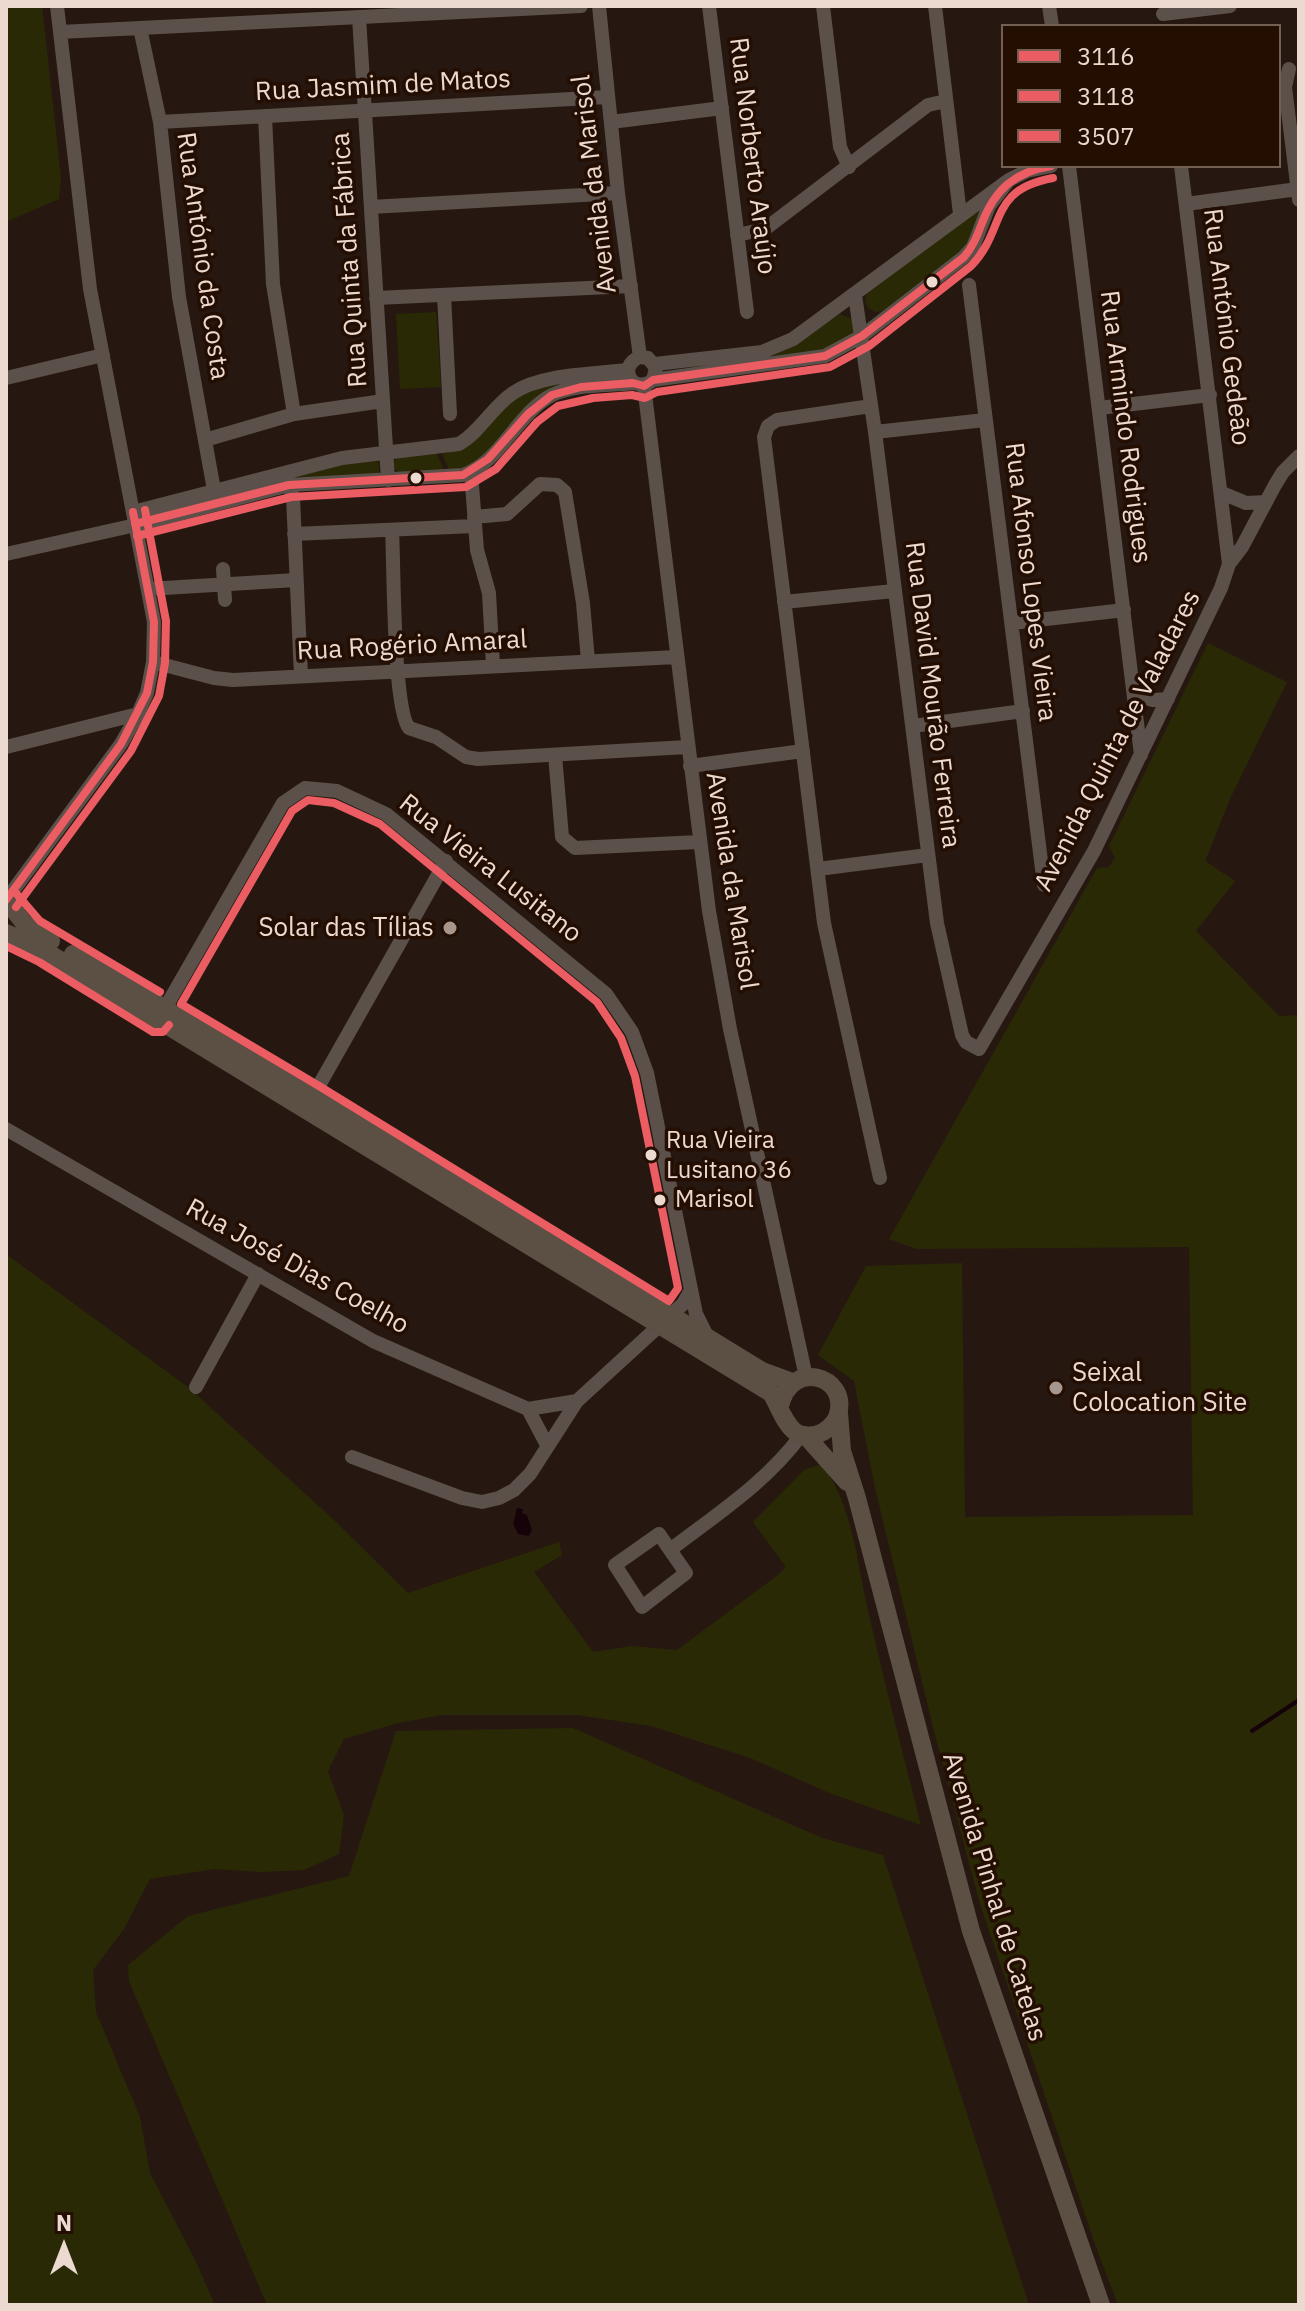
<!DOCTYPE html>
<meta charset="utf-8">
<style>
body{margin:0}
#map{position:relative;width:1305px;height:2311px;overflow:hidden;background:#261810;font-family:"IBM Plex Sans",sans-serif}
canvas{display:block}
.frame{position:absolute;inset:0;border:8px solid #ecdad1;pointer-events:none}
.legend{position:absolute;left:1001px;top:24px;width:280px;height:144px;box-sizing:border-box;background:#240d01;border:2px solid #745f54;margin:0;padding:10px 14px;list-style:none;font-size:24px;color:#ecdad1}
.legend li{display:flex;align-items:center;gap:16px;height:40px}
.legend b{width:40px;border:2px solid #745f54}
.north{position:absolute;left:24px;top:2207px;width:80px;height:80px;-webkit-text-stroke:6px #240d01;paint-order:stroke;rotate:0deg;font-size:22px;font-weight:700;line-height:32px;text-align:center;color:#ecdad1}
.north::after{content:'';display:block;margin:auto;width:28px;height:36px;background:#ecdad1;clip-path:polygon(50% 0,100% 100%,50% 72%,0 100%)}
</style>
<div id="map">
<canvas width="1305" height="2311"></canvas>
<div class="frame"></div>
<ul class="legend">
<li><b style="height:10px;background:#eb5d62"></b>3116</li>
<li><b style="height:10px;background:#eb5d62"></b>3118</li>
<li><b style="height:10px;background:#eb5d62"></b>3507</li>
</ul>
<div class="north">N</div>
</div>
<script>
const ctx = document.querySelector('canvas').getContext('2d');
ctx.lineJoin = 'round';
function paint(path, color) {
  ctx.fillStyle = color;
  ctx.fill(path, 'evenodd');
}
function stroke(path, color, width, dash) {
  ctx.strokeStyle = color;
  ctx.lineWidth = width;
  ctx.lineCap = dash ? 'butt' : 'round';
  ctx.setLineDash(dash || []);
  ctx.stroke(path);
}
function write(font, color, halo, rows, align = 'center') {
  ctx.font = font + ' "IBM Plex Sans",sans-serif';
  ctx.lineWidth = 7;
  ctx.setLineDash([]);
  ctx.textBaseline = 'middle';
  ctx.strokeStyle = halo;
  ctx.fillStyle = color;
  for (const [text, x, y, turn = 0] of rows) {
    ctx.save();
    ctx.translate(x, y);
    ctx.rotate((+turn || 0) * Math.PI / 180);
    ctx.textAlign = isNaN(turn) ? turn : align;
    if (halo) ctx.strokeText(text, 0, 0);
    ctx.fillText(text, 0, 0);
    ctx.restore();
  }
}
const green = new Path2D(`
 M6 6H42L61 178 59 199 6 222Z
 M983 203 973 234 963 250 883 311 875 312 868 308 865 299 868 290Z
 M436 312 441 387 400 389 396 314Z
 M840 314 852 319 854 334 822 353 774 359 772 355Z
 M607 376 565 384 483 457 467 467 450 471 442 454C474 448 486 418 511 401 538 382 574 382 607 376Z
 M437 454 445 472 400 474 394 468V461L399 456Z
 M376 461 379 464V473L145 514 337 464Z
 M1208 643 1287 682 1231 797 1205 861 1235 881 1196 931 1279 1016 1299 1015V2305H1118L1095 2244 980 1904 933 1727 875 1488 854 1381 818 1355 866 1266 962 1263 965 1517 1193 1515 1189 1247 916 1249 889 1239 1097 868 1109 867 1115 858 1109 846Z
 M6 1254 188 1387 334 1520 408 1593 559 1542 562 1555 534 1572 593 1652 632 1646 677 1650 778 1575 786 1567 753 1522 804 1470 822 1464C854 1508 857 1564 869 1615 885 1685 903 1755 921 1825L832 1794 750 1758 651 1726 577 1715H442L398 1723 344 1739 328 1771 344 1815 339 1854 304 1870 261 1872 215 1869 150 1879 124 1929 93 1970 96 2012 140 2117 150 2173 195 2260 215 2305H6Z
 M573 1728 822 1838 883 1855 1029 2305H267L129 1981 128 1965 188 1916 349 1876 396 1731Z`);
const water = new Path2D(`
 M517 1508 523 1509 522 1513 527 1515 532 1530 529 1536 518 1534 513 1524Z`);
const stream = new Path2D(`
 M1252 1731 1299 1700`);
const minor = new Path2D(`
 M599 6 618 193 640 357
 M709 6 747 312
 M823 6 840 147 849 167
 M935 6 960 214
 M1049 6 1052 26
 M1163 14 1230 6
 M359 17 388 480
 M140 28 160 122 179 297 214 490
 M60 32 581 6
 M1289 69 1285 87 1299 200
 M265 116 273 284 294 414
 M160 122 607 97
 M611 122 722 108
 M1069 166 1141 755
 M1181 166 1229 564
 M1186 204 1298 189
 M371 207 618 193
 M737 235 765 229 928 105 946 101
 M969 285 1044 885
 M444 295 450 414
 M855 295 875 432 937 923 962 1035 966 1042 979 1049 1094 851 1221 588 1229 564 1242 547 1275 485 1283 472 1299 456
 M376 298 631 286
 M655 364 762 352 793 339 1009 180 1027 171 1051 166
 M6 378 103 355
 M653 380 656 368 648 358 640 357C616 366 633 396 653 380L825 356 862 336 964 257 973 247 989 206 1009 180
 M644 386 709 911 730 1029 806 1377
 M871 406 777 420 768 426 764 437 824 923 880 1178
 M1099 408 1210 395
 M875 432 985 420
 M205 440 294 414 383 401
 M471 472 477 550 489 593 493 665
 M289 485 293 497 301 676
 M1222 493 1246 503 1266 502
 M133 512 342 458 459 444C481 431 492 407 513 393 541 374 594 374 627 370
 M474 517 507 514 540 484 557 485 565 492 583 603 588 661
 M392 530C394 563 393 709 409 728L436 737 466 757 478 759 687 747
 M294 534 474 526
 M6 554 149 522 289 485 463 475C502 461 516 414 552 395 575 384 608 386 633 383
 M223 569 225 600
 M148 589 296 580
 M784 602 894 591
 M1012 623 1124 610
 M153 662 214 678 233 680 676 657
 M1134 694 1153 700 1168 699
 M913 726 1023 711
 M6 747 138 714
 M555 755 562 837 575 848 699 842
 M690 766 803 751
 M818 869 928 855
 M6 900 121 744 138 714 147 693 153 662 154 622 90 289 57 6
 M160 1017 283 803 305 788 337 791 386 814 606 994 632 1032 647 1073 696 1314 707 1336
 M313 1096 446 861
 M6 1129 373 1341 528 1409 577 1401
 M196 1387 258 1274
 M528 1409 547 1445
 M352 1457 462 1498 482 1502 499 1498 514 1490 530 1474 577 1401 683 1304 691 1290
 M659 1534 686 1573 642 1607 615 1565Z
 M670 1550C717 1514 767 1482 802 1434`);
const major = new Path2D(`
 M6 900 24 923 51 941
 M6 933 45 951 771 1393C783 1412 790 1448 823 1432 830 1428 836 1422 838 1414 849 1376 791 1358 780 1406
 M73 954 313 1096 762 1371 792 1382
 M839 1413 842 1451 857 1498 971 1931 1101 2305
 M805 1435 847 1482`);
const bus1 = new Path2D(`
 M135 524 289 485 463 475 488 459 528 414 552 395 581 387 633 383 644 386 653 380 825 356 862 336 964 257C973 247 977 236 982 223 995 189 1015 172 1051 166
 M6 900 121 744 147 693 153 662 154 622 133 512`);
const bus2 = new Path2D(`
 M137 536 291 497 466 487 496 469 537 422 558 406 593 398 632 395 645 398 657 392 830 367 869 346 971 266C1007 229 987 190 1053 178
 M16 907 131 751 159 696 165 663 166 621 145 510`);
const bus3 = new Path2D(`
 M308 800 334 803 380 824 597 1002 621 1038 635 1076 678 1288 669 1301 319 1086 181 1004 292 811Z
 M15 892 40 921 160 992
 M6 946 39 962 153 1032H163L169 1025`);
const markers = [
 [932,282,7,"#ecdad1"],
 [416,478,7,"#ecdad1"],
 [450,928,8,"#a7968d"],
 [651,1155,7,"#ecdad1"],
 [660,1200,7,"#ecdad1"],
 [1056,1388,8,"#a7968d"]
];
const busNames = [
 ["Rua Vieira",666,1141],
 ["Lusitano 36",666,1171],
 ["Marisol",675,1200]
];
const streetNames = [
 ["Rua Jasmim de Matos",383,86,-3],
 ["Rua Norberto Araújo",752,156,83],
 ["Avenida da Marisol",595,184,-97],
 ["Rua António da Costa",202,256,82],
 ["Rua Quinta da Fábrica",350,260,-94],
 ["Rua António Gedeão",1226,327,83],
 ["Rua Armindo Rodrigues",1125,427,83],
 ["Rua Afonso Lopes Vieira",1030,582,83],
 ["Rua Rogério Amaral",412,646,-3],
 ["Rua David Mourão Ferreira",932,695,83],
 ["Avenida Quinta de Valadares",1118,741,-63],
 ["Rua Vieira Lusitano",490,869,38],
 ["Avenida da Marisol",731,881,81],
 ["Rua José Dias Coelho",297,1267,29],
 ["Avenida Pinhal de Catelas",994,1897,73]
];
const poiNames = [
 ["Solar das Tílias",434,928],
 ["Seixal",1072,1373,"left"],
 ["Colocation Site",1072,1403,"left"]
];
paint(green, '#2a2906');
paint(water, '#160209');
stroke(stream, '#160209', 4);
stroke(minor, '#5b504a', 14);
stroke(major, '#5c5044', 18);
stroke(bus1, '#eb5d62', 8);
stroke(bus2, '#eb5d62', 8);
stroke(bus3, '#eb5d62', 8);
for (const [x, y, r, color] of markers) {
  const dot = new Path2D();
  dot.arc(x, y, r, 0, 2 * Math.PI);
  ctx.fillStyle = color;
  ctx.fill(dot);
  stroke(dot, '#240d01', 3);
}
write('24px', '#ecdad1', '#240d01', busNames, 'left');
write('26px', '#ecdad1', '#240d01', streetNames);
write('26px', '#ecdad1', '#240d01', poiNames, 'right');
</script>
